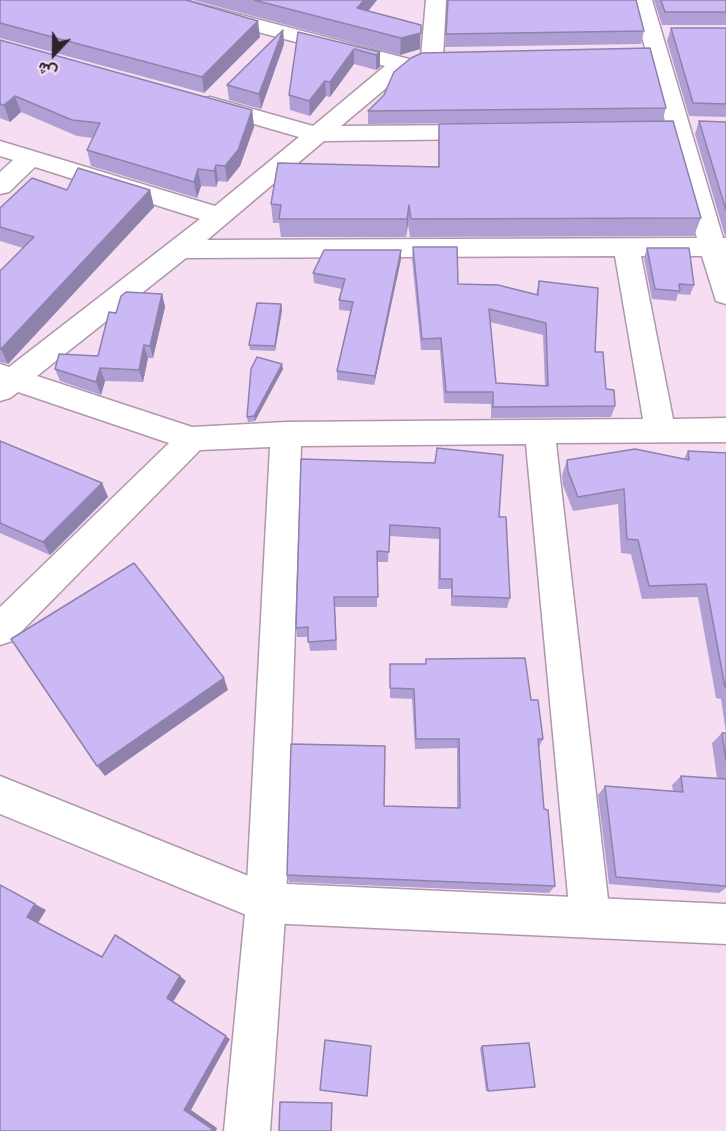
<!DOCTYPE html>
<meta charset="utf-8">
<style>
body{margin:0}
#map{position:relative;width:726px;height:1131px;overflow:hidden;background:#f6ddf2;font-family:"PT Sans",Vazirmatn,sans-serif}
canvas{display:block}
.north{position:absolute;left:24px;top:24px;width:60px;height:60px;-webkit-text-stroke:4px #f6ddf2;paint-order:stroke;rotate:202deg;font-size:16px;font-weight:700;line-height:24px;text-align:center;color:#2c232b}
.north::after{content:'';display:block;margin:auto;width:21px;height:27px;background:#2c232b;clip-path:polygon(50% 0,100% 100%,50% 72%,0 100%)}
</style>
<div id="map">
<canvas width="726" height="1131"></canvas>
<div class="north">ش</div>
</div>
<script>
const ctx = document.querySelector('canvas').getContext('2d');
ctx.lineJoin = 'round';
function stroke(path, color, width, dash) {
  ctx.strokeStyle = color;
  ctx.lineWidth = width;
  ctx.lineCap = dash ? 'butt' : 'round';
  ctx.setLineDash(dash || []);
  ctx.stroke(path);
}
function paint(path, color) {
  ctx.fillStyle = color;
  ctx.fill(path, 'evenodd');
}
const minor = new Path2D(`
 M151 0H184L409 59 412 64 409 69 341 126 483 125 491 127 495 132 491 137 483 139 324 141 207 240 697 238 632 0H652L723 238H726V304L716 301 702 256H641L673 419 726 418V442L556 443 610 917 604 931 590 937 576 931 570 917 526 444 301 446 286 903 270 1131H224L246 903 270 447 200 450 12 641 0 645V607L169 443 18 392 10 398 0 401V364L9 367 200 219 35 167 9 192 0 194V172L13 160 0 156V141L215 206 299 137 202 109 199 104 202 99 210 97 313 126 385 66 154 4ZM615 256 643 419 286 422 192 427 37 376 186 258Z
 M426 0H446L443 57 440 62 432 64 424 62 421 57Z`);
const major = new Path2D(`
 M0 776 266 883 726 904V944L266 923 0 814Z`);
const wall = new Path2D(`
 M0 0 260 37 204 93 0 38Z
 M193 0H377L368 11 420 49 400 55Z
 M448 0 644 31 641 44 445 47Z
 M654 0H726V25H662Z
 M671 28H726V117L689 116 667 41Z
 M283 30 284 44 261 109 229 100 227 85Z
 M298 32 380 52V67L376 70 354 64 330 97 326 96 310 116 290 110 289 95Z
 M0 40 252 110 254 127 240 166 227 182 218 181 216 187 201 186 197 198 91 166 87 150 93 138 77 136 21 112 10 122 0 118Z
 M666 108 662 121 368 124V111Z
 M699 121 726 122V237L725 236 695 134Z
 M439 124 701 218 694 236 410 237 408 224 406 237H281L279 223H273L271 204 438 167V142Z
 M67 190H150L154 207 8 364 0 362V271L23 248 0 241V208Z
 M413 247 458 284 536 295 539 281 595 352 606 389 615 406 611 417 491 418V404L444 403 440 350H421L412 259ZM490 322 543 335 545 386 496 383Z
 M647 248 694 285 690 295 678 294 676 301 652 299 644 258Z
 M401 259 374 385 337 380V371L351 311 339 310V300L342 289 314 283 313 273Z
 M162 294 165 307 153 358H148L143 382 105 381 101 395 60 381 55 369 98 356 116 313Z
 M281 304 282 310 275 351 250 350 249 345Z
 M283 369 255 421 248 422 247 417Z
 M0 441 102 483 108 497 50 555 0 533Z
 M688 451 726 453V888L719 893 609 884 598 795 605 786 673 791 672 785 681 776 717 778 712 743 722 733H726L721 699 716 698 698 597 642 599 631 554 621 553 618 504 573 511 563 485 562 475 567 460 684 459Z
 M301 459 499 517 510 598 507 608 451 606V589H438L439 539 389 536 388 562H377V607H335L337 650 310 651 308 637H297L296 628Z
 M426 659 531 700 543 739 539 747 544 809 555 886 549 893 289 882 287 875 384 806 457 808V748L415 749 412 699 390 698V664H425Z
 M482 1046 535 1087 486 1091 480 1048Z`);
const shadedWall = new Path2D(`
 M364 0H377L357 25V8Z
 M258 21 260 37 204 93 202 77Z
 M421 25 420 49 400 55 401 38Z
 M283 30 284 44 261 109 259 94Z
 M354 49V64L330 97V82Z
 M380 52V67L376 70V55Z
 M325 81 326 96 310 116 309 101Z
 M15 96 21 112 10 122 4 105Z
 M252 110 254 127 240 166 227 182 225 166Z
 M216 165 218 181 216 187 214 171Z
 M198 169 201 186 197 198 194 182Z
 M150 190 154 207 8 364 1 349Z
 M409 205 408 224 406 237 407 219Z
 M401 250V259L374 385 375 376Z
 M162 294 165 307 153 358 150 346Z
 M281 304 282 310 275 351V346Z
 M144 345 148 358 143 382 139 370Z
 M282 364 283 369 255 421 254 416Z
 M100 368 105 381 101 395 96 382Z
 M102 483 108 497 50 555 43 542Z
 M224 678 228 690 105 776 97 766Z
 M35 904 46 910 38 923 27 917Z
 M180 976 186 981 173 1002 230 1039 191 1110 217 1128 216 1131H211L184 1110 167 998Z`);
const building = new Path2D(`
 M0 0H186L258 21 202 77 0 23Z
 M254 0H364L357 8 421 25V33L401 38Z
 M448 0H636L644 31 446 34Z
 M661 0H726V12H665Z
 M671 28H726V104L693 103Z
 M283 30 259 94 227 85Z
 M298 32 380 52 376 55 354 49 330 82 325 81 309 101 289 95Z
 M0 40 252 110 238 150 225 166 216 165 214 171 198 169 194 182 87 150 100 123 72 120 15 96 4 105 0 104Z
 M650 48 666 108 368 111 384 95 394 72 411 58 422 53Z
 M673 121 701 218 411 219 409 205 407 219H279L281 205 271 204 278 163 439 167V124Z
 M699 121 726 122V210Z
 M78 168 150 190 1 349H0V271L34 237 0 227V208L32 178 67 190Z
 M413 247H457L458 284 498 285 538 295 539 281 598 288 595 352H603L606 389 614 390 615 406 493 407V392H446L441 338 422 339ZM489 309 546 323 548 386 496 383Z
 M647 248H689L694 285 679 284 680 291 655 289Z
 M324 250H401L375 376 337 371 353 302 339 300 345 279 313 273Z
 M126 292 162 294 150 346 144 345 139 370 100 368 96 382 55 369 59 354 98 356 109 312 116 313 121 296Z
 M257 303 281 304 275 346 249 345Z
 M257 357 282 364 254 416 247 417 251 369Z
 M0 441 102 483 43 542 0 523Z
 M437 448 503 455 499 517H506L510 598 452 596V579H440V528L390 525 389 552 377 551 378 597H334L336 640 308 642V627L296 628 301 459 435 463Z
 M635 449 689 460 688 451 726 453V687H725L706 584 649 586 638 540 627 539 624 489 578 497 568 471 567 460Z
 M134 563 224 678 97 766 11 639Z
 M525 658 531 700H538L543 739H538L544 809 548 810 555 886 287 875 291 744 385 746 384 806 460 808 459 739H416L414 689 390 688V664H426V659Z
 M722 733H726V761Z
 M681 776 726 779V886L616 877 605 786 683 792Z
 M0 885 35 904 27 917 102 957 115 935 180 976 167 998 226 1036 184 1110 212 1129 211 1131H0Z
 M325 1040 371 1046 367 1096 320 1090Z
 M529 1043 535 1087 488 1091 482 1046Z
 M280 1102 332 1103 331 1131H279Z`);
stroke(minor, '#af98ac', 3);
stroke(major, '#af98ac', 3);
paint(minor, '#fff');
paint(major, '#fff');
paint(wall, '#af9fd4');
paint(shadedWall, '#8e82ac');
paint(building, '#cbb9f6');
stroke(building, '#8e82ac', 1.5);
</script>
